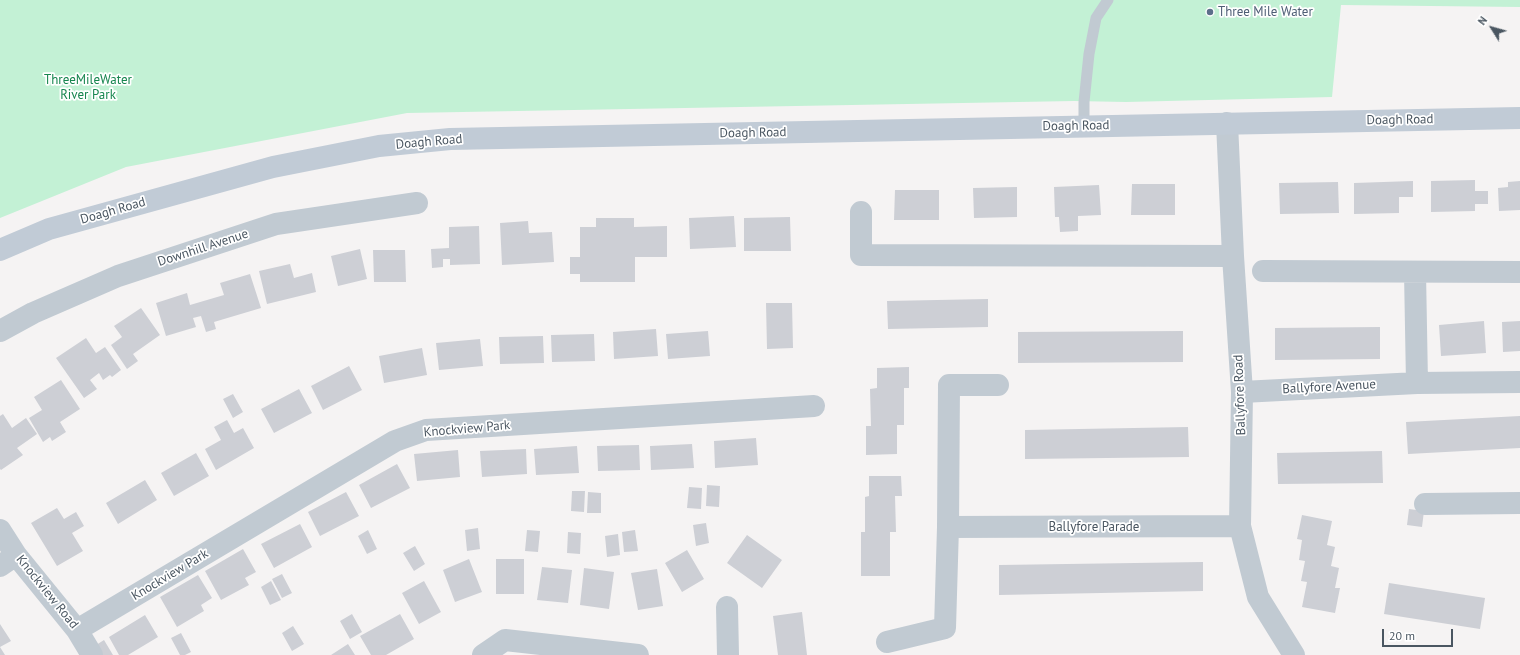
<!DOCTYPE html>
<style>
body{margin:0}
#map{position:relative;width:1520px;height:655px;overflow:hidden;background:#f5f3f3;font-family:"PT Sans",sans-serif}
canvas{display:block}
.north{position:absolute;left:1472px;top:8px;width:40px;height:40px;-webkit-text-stroke:3px #fff;paint-order:stroke;rotate:307deg;font-size:11px;font-weight:700;line-height:16px;text-align:center;color:#4a5661}
.north::after{content:'';display:block;margin:auto;width:14px;height:18px;background:#4a5661;clip-path:polygon(50% 0,100% 100%,50% 72%,0 100%)}
.scale{position:absolute;left:1382px;top:629px;width:71px;height:18px;box-sizing:border-box;border:2px solid #4a5661;border-top:0;padding-left:5px;font-size:12px;line-height:14px;white-space:nowrap;color:#4a5661;-webkit-text-stroke:3px #fff;paint-order:stroke}
</style>
<div id="map">
<canvas width="1520" height="655"></canvas>
<div class="north">N</div>
<div class="scale">20 m</div>
</div>
<script>
const ctx = document.querySelector('canvas').getContext('2d');
ctx.lineJoin = 'round';
function paint(path, color) {
  ctx.fillStyle = color;
  ctx.fill(path, 'evenodd');
}
function stroke(path, color, width, dash) {
  ctx.strokeStyle = color;
  ctx.lineWidth = width;
  ctx.lineCap = dash ? 'butt' : 'round';
  ctx.setLineDash(dash || []);
  ctx.stroke(path);
}
function write(font, color, halo, rows, align = 'center') {
  ctx.font = font + ' "PT Sans",sans-serif';
  ctx.lineWidth = 3.5;
  ctx.setLineDash([]);
  ctx.textBaseline = 'middle';
  ctx.strokeStyle = halo;
  ctx.fillStyle = color;
  for (const [text, x, y, turn = 0] of rows) {
    ctx.save();
    ctx.translate(x, y);
    ctx.rotate((+turn || 0) * Math.PI / 180);
    ctx.textAlign = isNaN(turn) ? turn : align;
    if (halo) ctx.strokeText(text, 0, 0);
    ctx.fillText(text, 0, 0);
    ctx.restore();
  }
}
const green = new Path2D(`
 M0 0H1520V7L1341 5 1332 97 1126 102 1074 101 407 113 126 167 0 218Z`);
const building = new Path2D(`
 M1475 180V191H1488V204H1475V211L1431 212V181Z
 M1413 181V197H1399V213L1354 214V183Z
 M1520 181V210L1499 211 1498 188 1508 187V182Z
 M1338 182 1339 213 1280 214 1279 183Z
 M1132 184H1175V215H1131Z
 M1099 185 1101 215 1078 216V231L1060 232 1059 217H1055L1054 187Z
 M1017 187V217L974 218 973 188Z
 M895 190H939V220H894Z
 M734 216 736 247 690 249 689 218Z
 M790 217 791 251H744V218Z
 M596 218H634V227L667 226V257H635V282H580V274H570V257H580V227H596Z
 M528 221 529 233 552 232 554 262 502 265 500 223Z
 M479 226 480 264 450 265V259H443V267L432 268 431 249 449 248V227Z
 M360 249 367 279 338 286 331 256Z
 M373 250H405L406 282H374Z
 M290 264 294 278 312 273 316 292 267 304 259 271Z
 M250 274 261 308 214 322 216 329 206 332 201 316 193 318 196 327 166 336 156 303 187 293 190 305 224 295 220 283Z
 M988 299V327L888 329 887 301Z
 M766 303H792L793 348 767 349Z
 M141 308 160 335 133 354 138 361 127 369 111 345 122 337 114 326Z
 M1484 321 1486 353 1441 356 1439 325Z
 M1520 321V351L1503 352 1502 322Z
 M1380 327V359L1275 360V328Z
 M656 329 658 356 614 359 613 332Z
 M708 331 710 356 668 359 666 334Z
 M1183 331V362L1018 363V332Z
 M594 334 595 361 552 362 551 335Z
 M543 336 544 363 500 364 499 337Z
 M86 338 96 353 105 347 121 370 112 377 110 375 103 380 99 373 90 380 97 389 84 398 56 358Z
 M480 339 483 366 439 370 436 343Z
 M422 348 427 375 384 383 379 356Z
 M349 366 362 390 323 410 311 386Z
 M909 367V388H904V425H897V454L866 455V426H871L870 389 877 388V368Z
 M61 380 80 409 60 422 66 432 52 441 50 437 43 442 29 418 42 410 34 397Z
 M299 389 312 413 274 433 261 409Z
 M233 394 243 412 233 418 223 399Z
 M3 414 12 428 26 418 37 434 17 448 23 455 1 470 0 469V416Z
 M1520 416V448L1408 454 1406 422Z
 M227 420 234 433 243 428 254 448 216 470 205 449 221 440 214 427Z
 M1188 427 1189 457 1025 459V430Z
 M756 438 758 465 715 468 714 441Z
 M692 444 694 468 651 470 650 446Z
 M639 445 640 470 598 471 597 446Z
 M577 446 579 473 536 475 534 449Z
 M526 449 527 474 482 477 480 451Z
 M458 450 460 477 417 481 414 454Z
 M1382 451 1383 483 1278 484 1277 453Z
 M196 453 209 476 174 496 161 473Z
 M397 464 410 488 371 508 359 485Z
 M869 476H901L902 496H895L896 532H890V576H861V532H865V497L869 496Z
 M145 480 157 500 118 524 106 503Z
 M707 485 720 486 719 507 706 506Z
 M689 487 702 488 701 509 687 508Z
 M572 491H585L584 512 571 511Z
 M346 492 359 516 320 536 308 512Z
 M588 492 601 493V513H587Z
 M57 508 64 519 76 512 84 526 72 533 83 551 57 566 31 523Z
 M1409 509 1424 511 1422 527 1407 525Z
 M1302 515 1332 521 1327 545 1335 547 1331 566 1339 568 1335 588H1340L1335 613 1302 607 1307 582 1301 581 1305 561 1299 560 1302 540 1297 539Z
 M706 523 709 543 696 546 693 525Z
 M300 524 312 547 274 568 261 544Z
 M478 528 480 549 467 551 465 530Z
 M368 530 377 549 367 554 358 536Z
 M527 530 540 531 538 552 525 551Z
 M635 530 638 551 624 552 622 532Z
 M568 532 581 533 580 554 567 553Z
 M618 534 620 555 607 557 605 536Z
 M747 535 782 560 762 588 727 563Z
 M415 546 425 564 414 571 403 553Z
 M243 549 256 572 245 578 249 585 221 600 205 571Z
 M687 550 704 579 682 592 665 563Z
 M469 559 482 592 455 602 443 570Z
 M496 559H524V594H496Z
 M1203 562V591L999 595V565Z
 M542 567 572 570 568 603 537 600Z
 M584 568 614 572 609 609 580 605Z
 M657 569 663 606 638 610 631 573Z
 M282 574 292 593 282 598 272 579Z
 M198 575 212 598 201 605 204 611 177 627 160 597Z
 M271 581 281 600 270 605 261 587Z
 M424 581 441 612 419 624 402 593Z
 M1389 583 1485 598 1480 629 1384 614Z
 M802 612 807 655H778L773 616Z
 M352 614 362 632 350 639 340 621Z
 M400 614 414 639 386 655H371L360 636Z
 M145 615 158 637 128 655H119L109 637Z
 M0 624 11 641 0 647 5 655H0Z
 M293 626 304 644 292 651 282 633Z
 M181 633 191 652 185 655H180L171 638Z
 M104 640 113 655H98L93 647Z
 M348 644 355 655H331Z`);
const service = new Path2D(`
 M1084 126V102L1089 54 1096 18 1108 0`);
const minor = new Path2D(`
 M1227 123 1233 256 1242 392 1240 526 1258 597 1294 655
 M861 212V255L1233 256
 M1263 271 1520 272
 M1415 272 1417 383
 M0 331 33 313 118 276 276 224 417 203
 M1242 392 1417 383 1520 382
 M1425 504 1520 503
 M948 527 1240 526
 M0 530 16 555 77 630 92 655
 M0 566 16 555
 M727 607 728 655
 M77 630 395 441 426 430 814 406
 M887 642 945 628 948 527 949 385H998
 M483 655 505 640 638 655`);
const secondary = new Path2D(`
 M0 250 49 229 273 167 379 146 450 139 1520 118`);
const markers = [
 [1210,12,4,"#5c6f8a"]
];
const serviceNames = [
 ["Three Mile Water",1218,12]
];
const parkNames = [
 ["ThreeMileWater",88,80],
 ["River Park",88,95]
];
const streetNames = [
 ["Doagh Road",1400,120,-1],
 ["Doagh Road",1076,126,-1],
 ["Doagh Road",753,133,-1],
 ["Doagh Road",429,142,-5],
 ["Doagh Road",113,211,-16],
 ["Downhill Avenue",203,248,-18],
 ["Ballyfore Avenue",1329,387,-3],
 ["Ballyfore Road",1240,395,-92],
 ["Knockview Park",467,429,-5],
 ["Ballyfore Parade",1094,527],
 ["Knockview Park",170,575,-31],
 ["Knockview Road",47,592,51]
];
paint(green, '#c3f1d5');
paint(building, '#cdcfd5');
stroke(service, '#c1cad2', 11);
stroke(minor, '#c1cad2', 22);
stroke(secondary, '#c1cbd6', 22);
for (const [x, y, r, color] of markers) {
  const dot = new Path2D();
  dot.arc(x, y, r, 0, 2 * Math.PI);
  ctx.fillStyle = color;
  ctx.fill(dot);
  stroke(dot, '#fff', 1.5);
}
write('13px', '#4e5e75', '#fff', serviceNames, 'left');
write('13px', '#17864f', '#fff', parkNames);
write('13px', '#4a5661', '#fff', streetNames);
</script>
